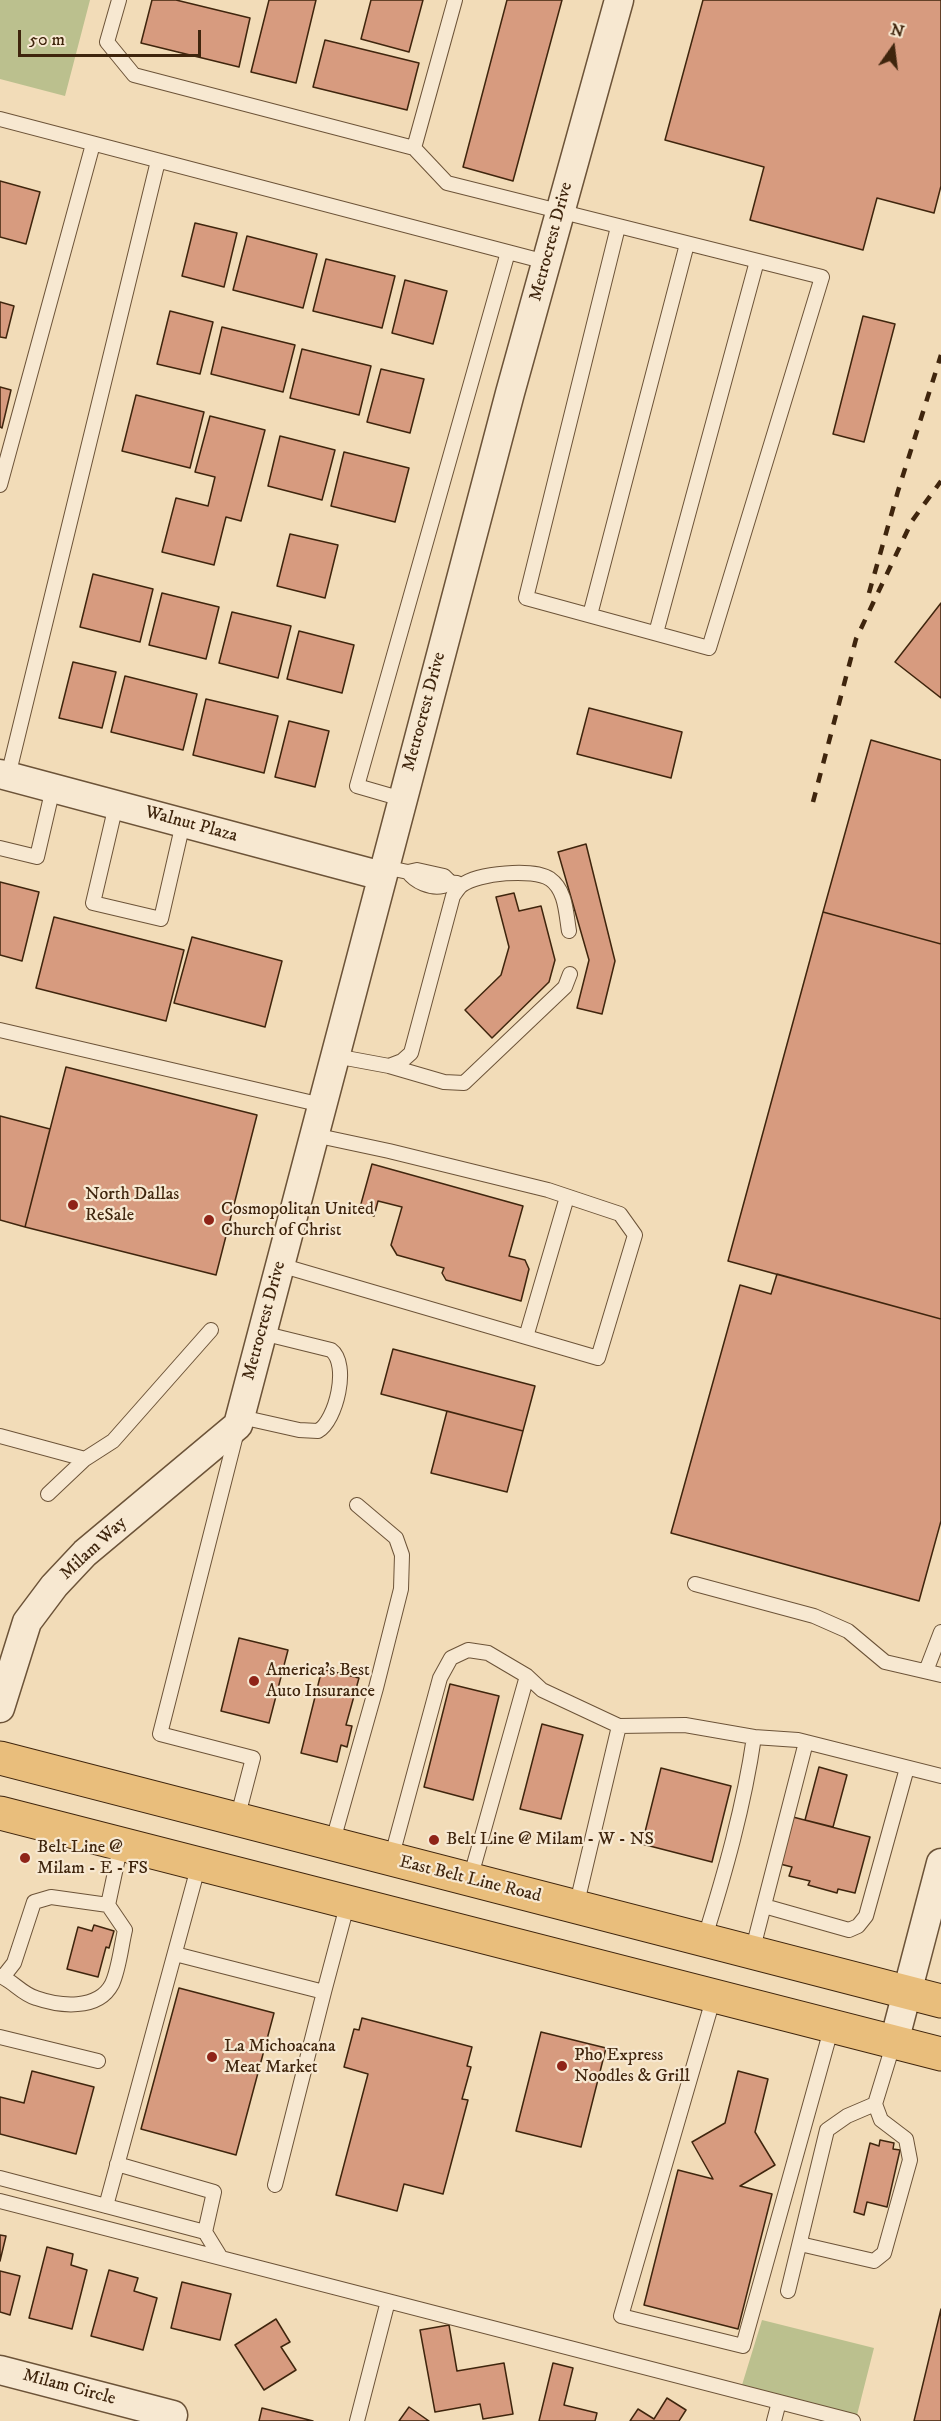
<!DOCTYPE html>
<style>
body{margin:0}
#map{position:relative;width:941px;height:2421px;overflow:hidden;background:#f2dcb8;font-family:"IM FELL DW Pica",serif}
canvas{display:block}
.north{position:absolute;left:863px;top:18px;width:60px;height:60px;-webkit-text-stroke:4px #f7e8d1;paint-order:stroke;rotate:14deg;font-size:16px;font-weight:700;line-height:24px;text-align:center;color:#3f250d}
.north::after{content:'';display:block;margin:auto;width:21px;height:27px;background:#3f250d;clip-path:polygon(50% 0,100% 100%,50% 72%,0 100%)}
.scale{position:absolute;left:18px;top:30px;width:183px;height:27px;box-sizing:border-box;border:3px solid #3f250d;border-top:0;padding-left:8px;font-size:18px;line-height:21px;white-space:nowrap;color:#3f250d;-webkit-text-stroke:4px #f7e8d1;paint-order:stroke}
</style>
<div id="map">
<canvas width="941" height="2421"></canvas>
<div class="north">N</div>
<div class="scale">50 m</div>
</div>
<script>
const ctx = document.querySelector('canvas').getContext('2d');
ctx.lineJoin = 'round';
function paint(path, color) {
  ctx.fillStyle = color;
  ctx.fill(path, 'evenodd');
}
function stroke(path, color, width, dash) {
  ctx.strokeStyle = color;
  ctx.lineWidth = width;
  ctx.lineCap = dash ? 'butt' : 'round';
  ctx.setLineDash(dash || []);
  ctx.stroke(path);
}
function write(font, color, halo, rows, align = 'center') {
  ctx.font = font + ' "IM FELL DW Pica",serif';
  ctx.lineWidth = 4.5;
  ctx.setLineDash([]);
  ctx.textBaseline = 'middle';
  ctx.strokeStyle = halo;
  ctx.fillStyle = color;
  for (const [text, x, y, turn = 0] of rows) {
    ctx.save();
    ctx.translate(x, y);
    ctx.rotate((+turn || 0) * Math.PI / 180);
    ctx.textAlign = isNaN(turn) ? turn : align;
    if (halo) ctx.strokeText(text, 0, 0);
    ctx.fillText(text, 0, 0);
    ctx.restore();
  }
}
const green = new Path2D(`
 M0 0H90L65 96 0 79Z
 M762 2320 874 2348 857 2415 742 2385Z`);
const building = new Path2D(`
 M152 0H176L250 18 239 67 141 43Z
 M269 0H316L296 83 251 72Z
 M371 0H423L409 52 361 39Z
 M507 0H562L513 181 463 167Z
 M703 0H941V186L934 213 877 198 863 250 750 220 764 167 665 140Z
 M325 40 419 63 407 110 313 87Z
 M0 181 40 192 26 244 0 237Z
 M195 223 237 233 224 287 182 276Z
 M247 236 317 254 303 308 233 290Z
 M326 259 395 276 382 328 313 311Z
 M405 280 447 291 433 344 392 333Z
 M0 302 14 306 6 338 0 337Z
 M170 311 213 322 200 374 157 364Z
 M863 316 895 324 864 442 833 434Z
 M222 327 295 345 283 392 211 374Z
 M302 349 371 366 359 415 290 398Z
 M381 369 424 379 410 433 367 422Z
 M0 387 11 390 2 428 0 427Z
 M136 395 204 412 190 468 122 451Z
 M210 416 265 430 241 521 226 517 214 565 162 552 176 498 208 506 215 477 195 472Z
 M280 436 335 450 322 500 268 486Z
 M344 452 409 468 395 522 331 506Z
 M290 534 338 545 325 598 277 586Z
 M93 574 153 589 140 642 80 627Z
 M162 593 219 607 206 659 149 645Z
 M941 603V698L895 662Z
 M232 612 291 626 278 678 219 663Z
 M299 631 354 645 342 693 287 679Z
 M73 662 116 672 102 728 59 718Z
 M125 676 197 694 183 750 111 732Z
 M206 699 278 716 264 773 193 755Z
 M589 708 682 732 671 778 577 754Z
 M289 721 329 731 315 787 275 777Z
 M871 740 941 760V944L823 912Z
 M586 844 615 961 602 1014 577 1008 589 960 558 852Z
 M0 882 39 892 22 961 0 955Z
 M514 893 519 911 541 906 555 960 549 982 492 1038 465 1010 501 975 509 947 496 897Z
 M823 912 941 944V1319L728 1261Z
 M54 917 184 950 166 1021 36 988Z
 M192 937 282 961 265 1027 174 1003Z
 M66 1067 257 1115 216 1275 25 1227Z
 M0 1116 50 1129 25 1227 0 1220Z
 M372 1164 523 1206 509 1256 525 1260 529 1269 521 1301 446 1280 442 1273 444 1268 397 1255 391 1245 402 1207 378 1201 374 1216 359 1211Z
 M777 1274 941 1319V1521L919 1601 671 1533 740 1285 771 1294Z
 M393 1349 535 1386 523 1431 381 1394Z
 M447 1411 523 1431 507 1492 431 1473Z
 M239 1638 288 1650 269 1723 221 1711Z
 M322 1669 359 1678 346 1725 352 1726 347 1747 341 1745 337 1762 301 1753Z
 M450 1684 499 1696 473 1800 424 1787Z
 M542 1724 583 1735 561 1819 520 1809Z
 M819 1767 847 1775 833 1827 805 1820Z
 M661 1768 731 1786 712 1862 642 1844Z
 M793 1817 870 1837 855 1893 838 1889 837 1893 808 1885 810 1881 789 1876 792 1867 780 1864Z
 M94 1925 114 1931 109 1948 106 1947 98 1977 67 1969 78 1927 92 1931Z
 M179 1988 274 2013 236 2155 141 2129Z
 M362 2018 472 2047 467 2066 471 2067 462 2099 468 2100 443 2194 404 2184 397 2211 336 2195 368 2074 344 2067 354 2029 359 2030Z
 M541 2032 606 2048 581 2147 516 2131Z
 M32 2071 94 2087 76 2154 0 2134V2097L24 2103Z
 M738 2071 768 2079 755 2132 775 2165 740 2186 772 2194 738 2329 644 2305 678 2170 713 2179 692 2142 725 2123Z
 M880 2140 894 2143 893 2149 900 2150 887 2207 867 2202 864 2215 854 2212 870 2143 879 2146Z
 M0 2235 6 2236 0 2261Z
 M47 2247 73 2254 71 2265 87 2270 72 2329 29 2318Z
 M109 2270 138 2278 134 2291 157 2298 143 2350 91 2336Z
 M0 2271 20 2276 10 2315 0 2312Z
 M182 2282 231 2294 220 2340 171 2328Z
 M941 2309V2421H914Z
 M276 2319 290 2342 281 2347 296 2370 264 2390 235 2345Z
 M449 2325 457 2371 504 2363 513 2414 483 2419 480 2404 435 2412 420 2330Z
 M553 2363 573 2368 564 2405 597 2413 595 2421H539Z
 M667 2398 686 2410 679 2421H630L638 2409 654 2419Z
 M409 2407 429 2421H399Z
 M262 2408 313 2421H259Z`);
const service = new Path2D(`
 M119 0 107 42 134 75 414 148 447 183 822 277 709 648 526 598 618 227
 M0 119 546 262
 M414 148 455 0
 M0 485 93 144
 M590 615 687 244
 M656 633 757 261
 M8 776 158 161
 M402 799 357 786 508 252
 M116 805 93 903 161 919 183 823
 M0 848 37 857 53 788
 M384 867 408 872 417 870 444 876 450 882
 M408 872C415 882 431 889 443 886 449 884 450 882 457 883
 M0 1030 322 1105
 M335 1056 389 1066 402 1061 411 1053 453 896C456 892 459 887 462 885 478 873 533 868 550 879 566 890 566 914 569 931
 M389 1066 444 1082 464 1083 565 987 570 974
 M280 1265 598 1358 635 1235 620 1214 548 1190 389 1151 314 1135
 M526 1337 567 1197
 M241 1417 299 1430 318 1431C336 1421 350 1364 331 1350L262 1333
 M0 1436 85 1459
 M48 1494 85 1459 113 1441 211 1330
 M695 1584 814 1616 848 1631 885 1662 941 1675
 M926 1671 941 1632
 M619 1726 685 1725 754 1737C744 1806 725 1873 704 1940
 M754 1737 798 1740 941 1776
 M237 1819 253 1758 160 1734 237 1431
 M332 1844 376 1688 401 1589 402 1555 396 1538 357 1505
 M391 1859 440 1678 451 1658 468 1650 488 1653 527 1676 542 1690 619 1726 576 1907
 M470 1879 527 1676
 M764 1906 849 1930 858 1926 866 1916 907 1768
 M752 1952 806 1742
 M175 1954 324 1992 348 1902
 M0 1976C13 1981 22 1994 36 1998 59 2006 98 2011 112 1984 119 1969 121 1947 125 1930L108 1905 121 1844
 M3 1977 14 1963 34 1902 51 1897 108 1905
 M714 1996 621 2316 743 2346 832 2026
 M0 2037 98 2061
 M117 2164 214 2192 205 2232
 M0 2178 205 2232 221 2258
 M275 2185 324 1992
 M0 2201 853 2421
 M106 2206 199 1864
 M800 2244 874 2261 884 2253 910 2160 906 2139 881 2120 875 2104
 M788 2291 827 2130 847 2116 875 2104 894 2042
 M357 2421 388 2301
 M774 2421 779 2402`);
const minor = new Path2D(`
 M0 774 382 876
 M0 1708 27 1622 54 1586 85 1553 238 1425 510 393 619 0
 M894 2042 941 1863
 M0 2370 173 2415`);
const primary = new Path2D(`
 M0 1758 941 2001
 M0 1813 941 2054`);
const rail = new Path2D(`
 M869 593 898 491 941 355
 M813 802 856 639 912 521 941 481`);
const markers = [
 [73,1205,6,"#8f2418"],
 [209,1220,6,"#8f2418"],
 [254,1681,6,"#8f2418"],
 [434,1840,6,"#8f2418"],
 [25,1858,6,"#8f2418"],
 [212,2057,6,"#8f2418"],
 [562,2066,6,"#8f2418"]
];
const streetNames = [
 ["Metrocrest Drive",552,242,-75],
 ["Metrocrest Drive",425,712,-75],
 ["Walnut Plaza",191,825,15],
 ["Metrocrest Drive",265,1321,-75],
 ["Milam Way",94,1549,-43],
 ["East Belt Line Road",470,1880,14],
 ["Milam Circle",69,2388,15]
];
const poiNames = [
 ["North Dallas",85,1195],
 ["ReSale",85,1216],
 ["Cosmopolitan United",221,1210],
 ["Church of Christ",221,1231],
 ["America's Best",266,1671],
 ["Auto Insurance",266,1692],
 ["Belt Line @ Milam - W - NS",446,1840],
 ["Belt Line @",37,1848],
 ["Milam - E - FS",37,1869],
 ["La Michoacana",224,2047],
 ["Meat Market",224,2068],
 ["Pho Express",574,2056],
 ["Noodles & Grill",574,2077]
];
paint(green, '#bbc08e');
paint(building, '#d79b7f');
stroke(building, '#3f250d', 1.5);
stroke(service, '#6c5338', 16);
stroke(minor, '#6c5338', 31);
stroke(primary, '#3f250d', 35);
stroke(service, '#f7e8d1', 14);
stroke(minor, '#f7e8d1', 28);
stroke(primary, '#e9be7c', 33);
stroke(rail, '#3f250d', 4.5, [10, 10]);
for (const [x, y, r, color] of markers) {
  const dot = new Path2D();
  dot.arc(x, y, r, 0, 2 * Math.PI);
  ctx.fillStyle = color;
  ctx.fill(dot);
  stroke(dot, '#f7e8d1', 2);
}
write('18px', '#3f250d', '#f7e8d1', streetNames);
write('18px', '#3f250d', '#f7e8d1', poiNames, 'left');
</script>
